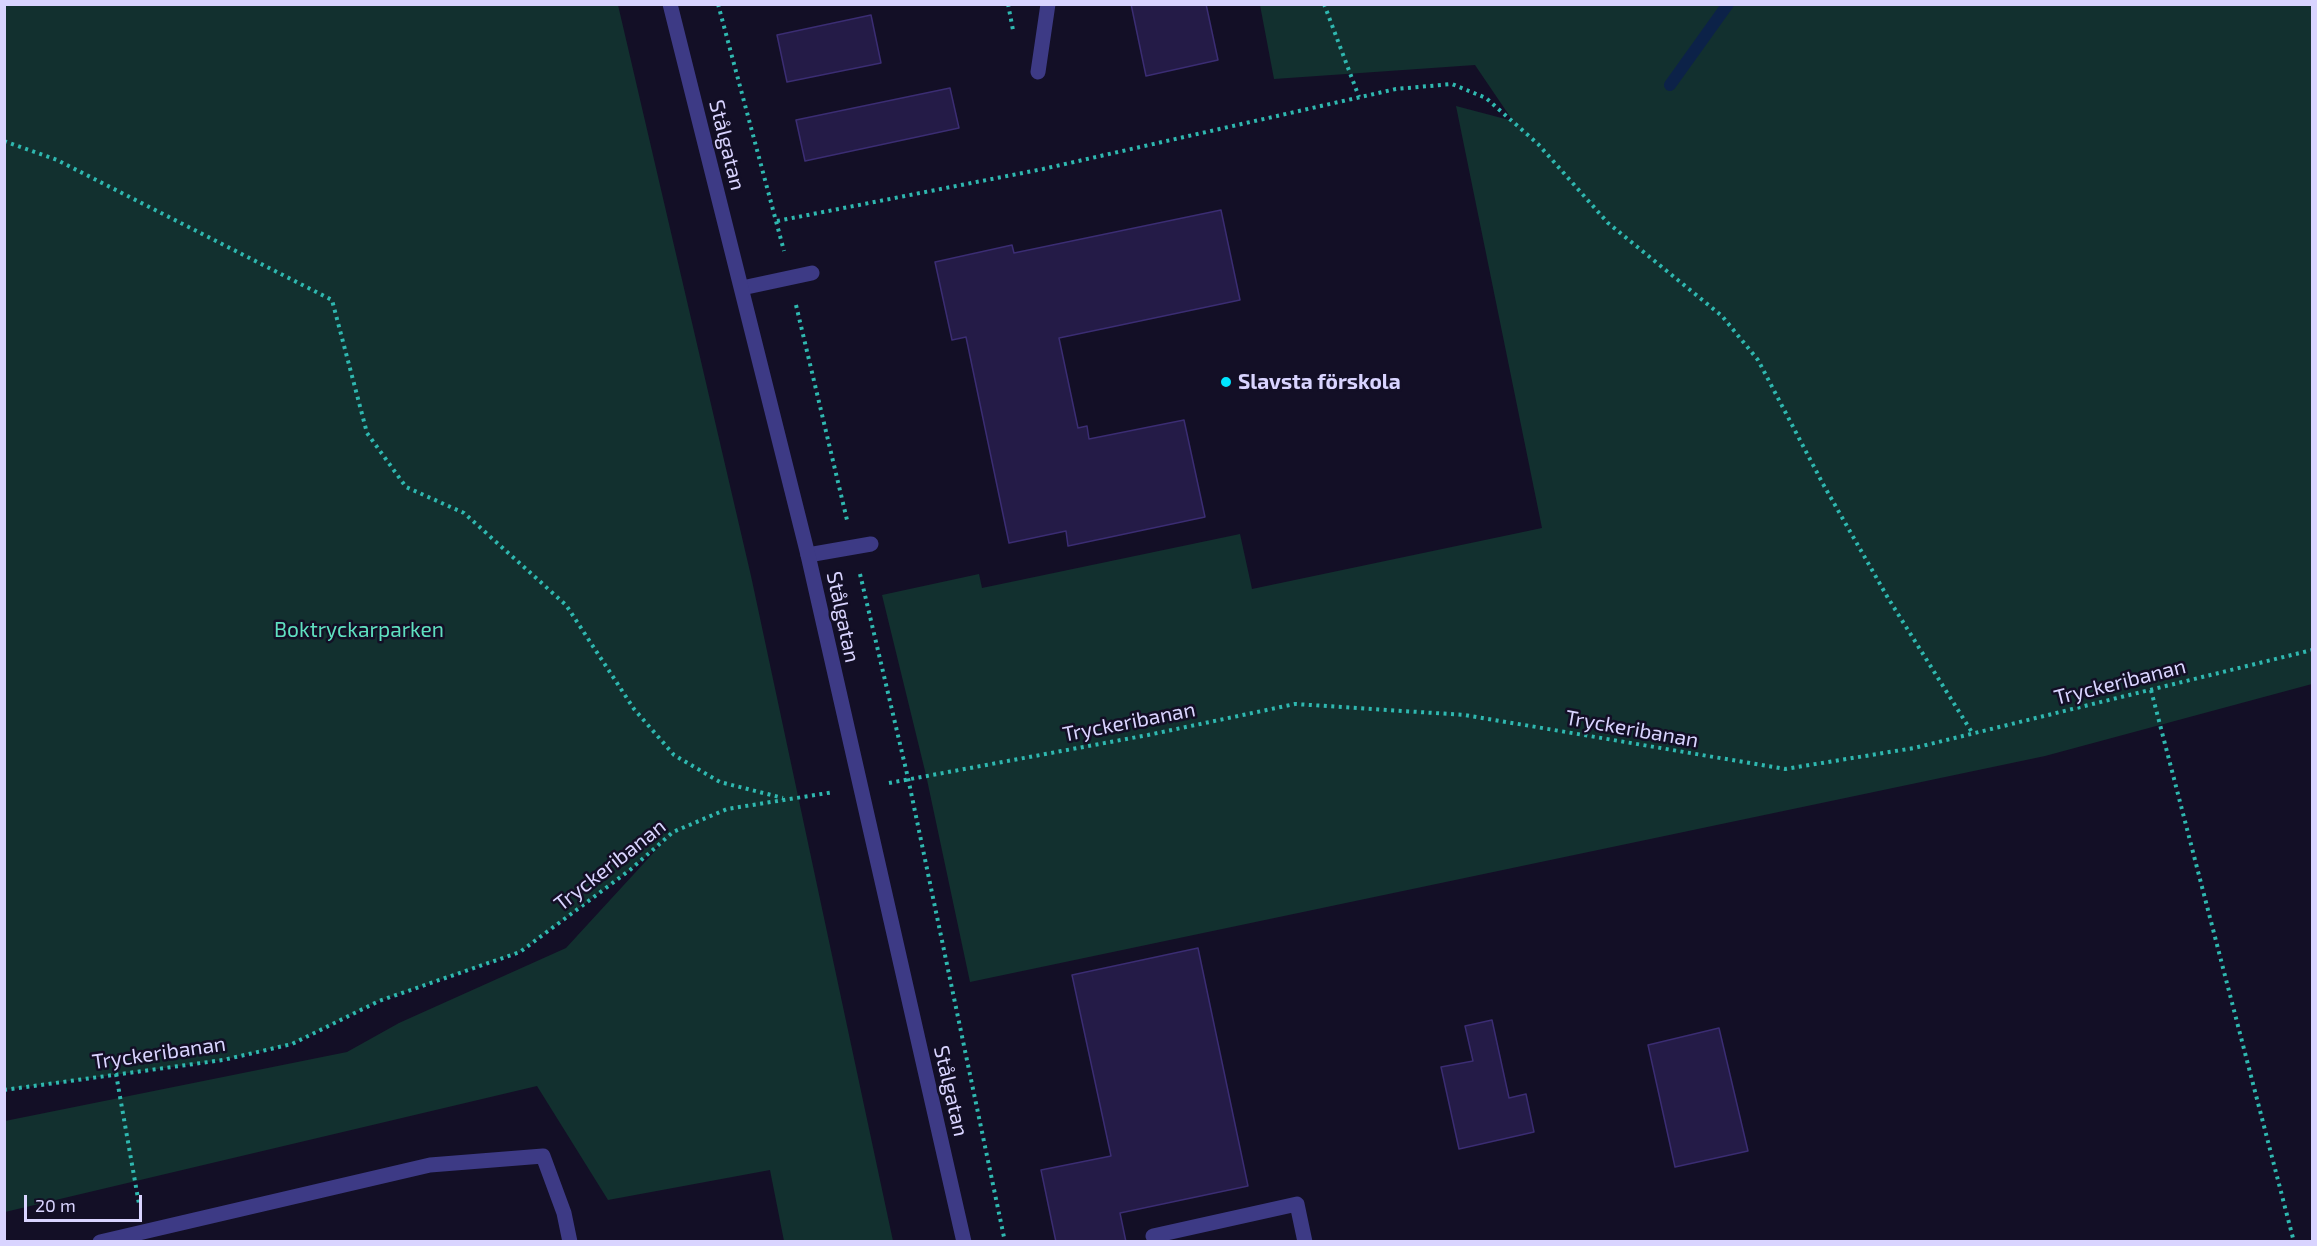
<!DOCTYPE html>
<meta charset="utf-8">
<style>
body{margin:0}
#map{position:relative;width:2317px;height:1246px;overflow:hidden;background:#130f26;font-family:"Exo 2",sans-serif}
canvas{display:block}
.frame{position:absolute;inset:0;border:6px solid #d9d4ff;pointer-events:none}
.scale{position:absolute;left:24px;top:1195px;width:118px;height:27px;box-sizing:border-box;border:3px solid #d9d4ff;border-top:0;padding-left:8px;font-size:18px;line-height:21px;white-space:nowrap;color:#d9d4ff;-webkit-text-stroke:4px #130f26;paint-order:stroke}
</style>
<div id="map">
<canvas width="2317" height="1246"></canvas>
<div class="frame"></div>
<div class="scale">20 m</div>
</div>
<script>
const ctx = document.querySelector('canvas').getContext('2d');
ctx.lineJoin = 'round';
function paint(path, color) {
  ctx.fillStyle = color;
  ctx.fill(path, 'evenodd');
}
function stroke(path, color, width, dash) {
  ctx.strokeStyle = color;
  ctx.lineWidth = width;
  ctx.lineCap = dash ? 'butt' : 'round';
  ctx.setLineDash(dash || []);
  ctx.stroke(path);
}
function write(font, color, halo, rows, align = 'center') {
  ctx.font = font + ' "Exo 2",sans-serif';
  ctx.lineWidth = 5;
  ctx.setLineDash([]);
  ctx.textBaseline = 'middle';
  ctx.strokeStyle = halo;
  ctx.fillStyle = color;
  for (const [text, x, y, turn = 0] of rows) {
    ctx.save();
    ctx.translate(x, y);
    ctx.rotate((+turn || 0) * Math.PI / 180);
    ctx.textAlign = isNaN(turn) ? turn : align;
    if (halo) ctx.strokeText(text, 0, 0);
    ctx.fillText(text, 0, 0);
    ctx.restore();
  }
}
const green = new Path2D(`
 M4 5H618L751 576 893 1241H784L770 1170 608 1200 537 1086 5 1212V1121L347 1052 399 1023 566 948 667 838 630 870 520 952 379 1001 292 1044 223 1060 5 1090Z
 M1260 5H2312V684L2045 756 970 982 926 775 882 595 979 574 982 588 1240 534 1252 589 1542 528 1456 106 1513 121 1475 65 1274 79Z`);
const stream = new Path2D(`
 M1670 85 1728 4`);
const building = new Path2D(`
 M1131 4H1206L1218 60 1146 76Z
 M871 15 881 63 787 82 777 35Z
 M950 88 959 128 805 161 796 120Z
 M1221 210 1240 300 1059 338 1078 428 1087 426 1089 439 1184 420 1205 517 1068 546 1066 531 1009 543 966 337 952 340 935 262 1012 245 1014 253Z
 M1198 948 1248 1186 1120 1213 1126 1242H1056L1041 1170 1111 1156 1072 975Z
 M1492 1020 1509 1098 1526 1094 1534 1132 1459 1149 1441 1067 1473 1061 1465 1026Z
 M1719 1028 1748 1151 1675 1167 1648 1045Z`);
const path = new Path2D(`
 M718 4 784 251
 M1008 4 1013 30
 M1324 4 1359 97
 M4 141 57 160 332 300 367 433 406 487 464 513 566 605 634 709 674 755 720 782 783 798
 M777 221 1043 169 1396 89 1452 84 1486 98 1538 144 1608 223 1722 316 1758 360 1823 484 1888 598 1973 734
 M796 305 847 520
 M860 574 908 778 1005 1242
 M2151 690 2294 1242
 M889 783 1148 735 1295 704 1465 715 1785 769 1914 748 2312 650
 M116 1074 139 1204
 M4 1090 223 1060 292 1044 379 1001 520 952 630 870 673 832 727 809 834 792`);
const service = new Path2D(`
 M742 288 812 273
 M808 555 871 544
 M1153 1236 1297 1204 1305 1242
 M100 1242 430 1165 543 1156 564 1213 570 1242`);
const minor = new Path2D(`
 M1038 72 1048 4`);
const tertiary = new Path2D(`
 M670 4 808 555 964 1242`);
const markers = [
 [1226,382,6,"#00e5ff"]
];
const streetNames = [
 ["Stålgatan",727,145,76],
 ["Stålgatan",843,617,78],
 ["Tryckeribanan",2120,682,-14],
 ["Tryckeribanan",1129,722,-11],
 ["Tryckeribanan",1632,729,10],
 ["Tryckeribanan",610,865,-38],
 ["Tryckeribanan",159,1053,-8],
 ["Stålgatan",951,1091,77]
];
const poiNames = [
 ["Slavsta förskola",1238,382]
];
const parkNames = [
 ["Boktryckarparken",359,630]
];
paint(green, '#12302f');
stroke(stream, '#0c2248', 12);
paint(building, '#241b47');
stroke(building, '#3b2d73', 1.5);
stroke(path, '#2fb8b0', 4, [3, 4.5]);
stroke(service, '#3d3a85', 15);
stroke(minor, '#3d3a85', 15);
stroke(tertiary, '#3d3a85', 15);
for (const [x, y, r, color] of markers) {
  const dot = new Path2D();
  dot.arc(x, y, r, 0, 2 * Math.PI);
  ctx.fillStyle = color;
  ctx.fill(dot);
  stroke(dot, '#130f26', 2);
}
write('21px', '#d9d4ff', '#130f26', streetNames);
write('bold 21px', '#d9d4ff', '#130f26', poiNames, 'left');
write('21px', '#5fe0c0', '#130f26', parkNames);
</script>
